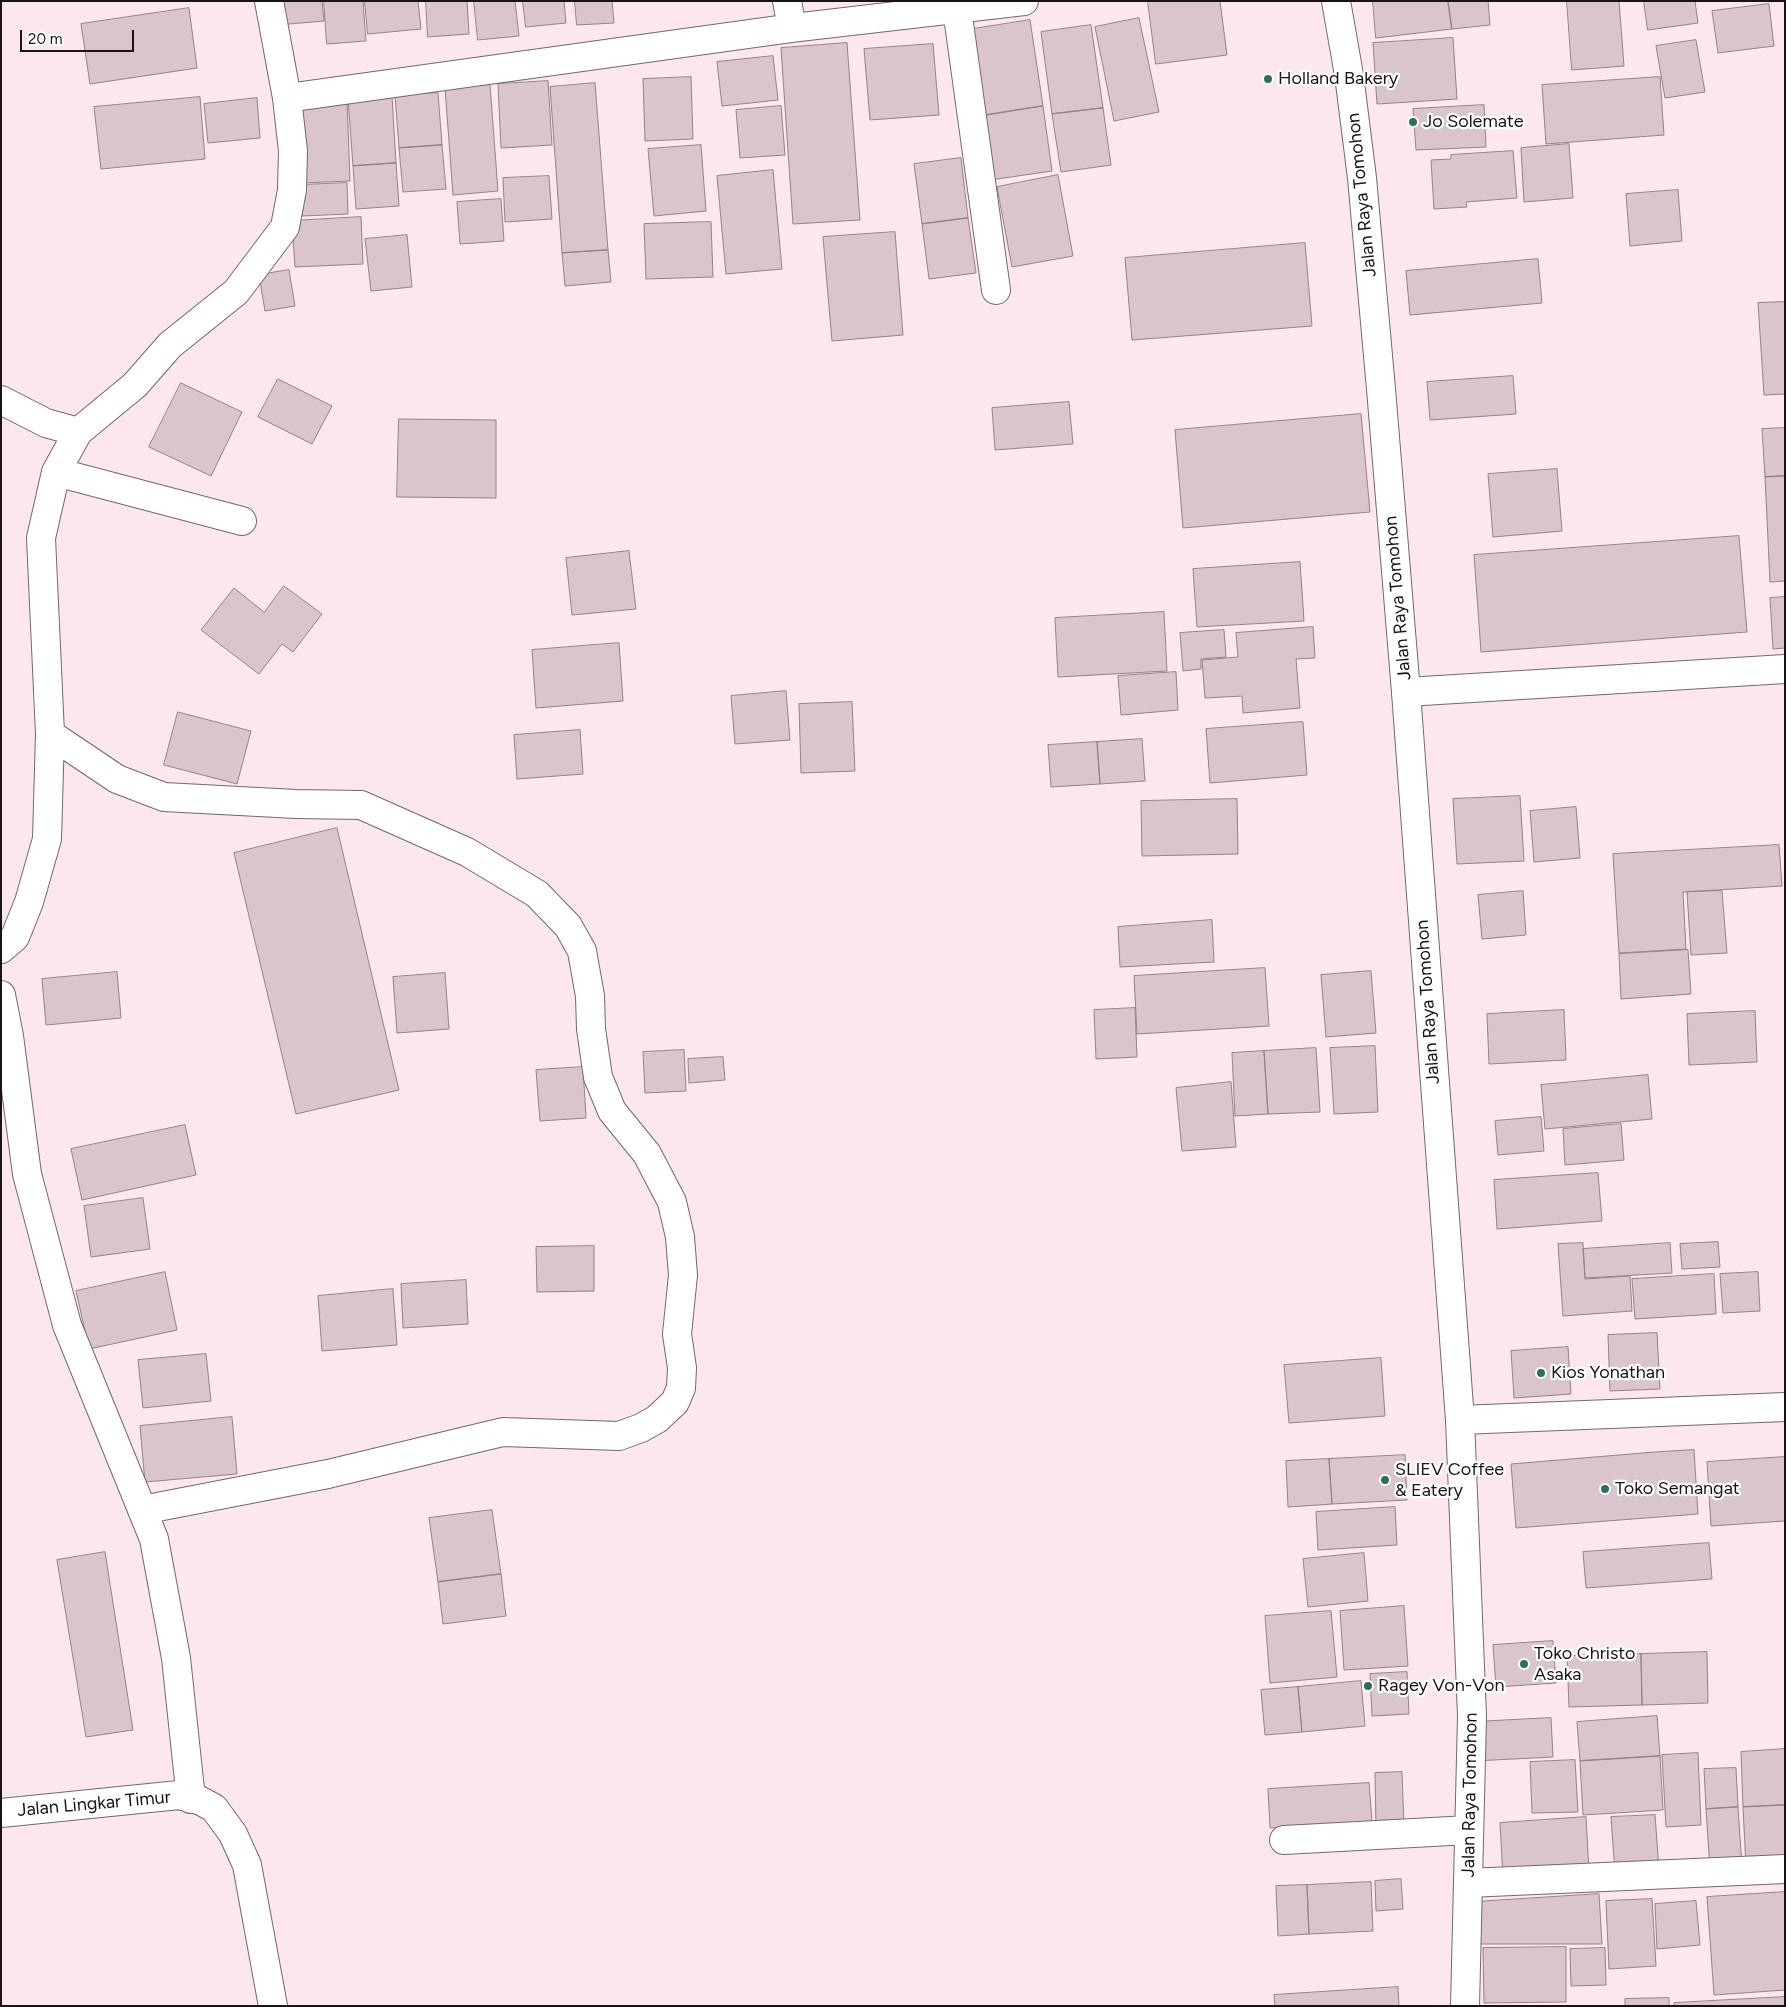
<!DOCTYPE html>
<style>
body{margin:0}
#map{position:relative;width:1786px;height:2007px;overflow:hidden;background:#fbe7ed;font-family:Figtree,sans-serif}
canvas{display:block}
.frame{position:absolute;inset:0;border:2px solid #191315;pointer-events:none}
.scale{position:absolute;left:20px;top:30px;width:114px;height:22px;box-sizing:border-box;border:2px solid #191315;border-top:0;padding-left:6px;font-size:15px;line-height:18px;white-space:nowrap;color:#191315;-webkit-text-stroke:4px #fff;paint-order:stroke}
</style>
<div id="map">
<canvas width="1786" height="2007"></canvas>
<div class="frame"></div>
<div class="scale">20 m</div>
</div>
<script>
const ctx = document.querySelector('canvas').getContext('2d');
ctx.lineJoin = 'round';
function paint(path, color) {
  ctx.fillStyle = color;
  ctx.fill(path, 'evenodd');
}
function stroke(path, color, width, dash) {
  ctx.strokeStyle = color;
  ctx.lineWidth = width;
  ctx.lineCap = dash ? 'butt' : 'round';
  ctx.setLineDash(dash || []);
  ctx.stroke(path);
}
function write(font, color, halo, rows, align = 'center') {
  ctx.font = font + ' Figtree,sans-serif';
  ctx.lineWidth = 4.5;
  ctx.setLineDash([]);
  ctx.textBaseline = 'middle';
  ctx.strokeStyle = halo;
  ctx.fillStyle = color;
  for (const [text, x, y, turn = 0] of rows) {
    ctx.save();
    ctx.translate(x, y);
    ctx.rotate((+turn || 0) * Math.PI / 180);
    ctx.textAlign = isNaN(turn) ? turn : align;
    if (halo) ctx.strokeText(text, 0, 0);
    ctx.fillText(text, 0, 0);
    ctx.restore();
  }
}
const building = new Path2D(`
 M276 1H322L324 21 278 25Z
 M324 1H363L366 41 327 44Z
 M365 1H418L421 29 368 34Z
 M426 1H467L469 34 428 37Z
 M474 1H515L519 36 478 40Z
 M523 1H564L566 23 526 27Z
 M575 1H612L614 23 577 25Z
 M1148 1H1220L1227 55 1156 64Z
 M1373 1H1448L1452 29 1376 38Z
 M1448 1H1488L1490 25 1452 29Z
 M1567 1H1619L1624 66 1572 70Z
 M1644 1H1695L1698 23 1648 30Z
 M1769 4 1774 46 1718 53 1712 11Z
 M189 8 197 68 90 84 81 24Z
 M1139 18 1159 112 1114 121 1095 27Z
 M1030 20 1043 106 980 116 967 30Z
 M1091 25 1103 108 1052 114 1041 32Z
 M1453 38 1457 99 1377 104 1373 43Z
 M1696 40 1705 92 1665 98 1656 46Z
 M847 43 860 220 793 224 781 48Z
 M933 44 939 115 870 120 864 49Z
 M773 56 778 100 722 106 717 62Z
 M691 77 693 139 645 141 643 79Z
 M1660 77 1664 135 1546 144 1542 85Z
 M548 81 552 145 501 148 498 84Z
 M595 83 608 250 562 253 550 87Z
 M490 85 498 191 453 195 445 88Z
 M438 93 442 145 399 148 395 95Z
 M392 96 396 163 353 166 348 99Z
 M200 97 205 159 101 169 94 107Z
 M257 98 260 138 208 143 204 104Z
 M347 100 350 181 301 183 297 102Z
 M1484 105 1486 147 1416 150 1413 109Z
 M781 106 785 155 740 158 736 110Z
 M1043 106 1052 171 990 180 980 116Z
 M1103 108 1111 165 1061 172 1052 114Z
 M1569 144 1573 198 1524 202 1521 148Z
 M442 145 446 189 403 192 399 148Z
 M701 145 706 211 654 216 648 149Z
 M1513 151 1517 198 1466 202 1467 207 1434 209 1431 160 1451 159V155Z
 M961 158 968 218 922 224 914 164Z
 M396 163 399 206 356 209 353 166Z
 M773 170 782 269 726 274 717 176Z
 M1058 175 1073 256 1012 267 997 187Z
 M549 176 552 219 505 222 503 178Z
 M347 183 348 214 302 216 301 185Z
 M1678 190 1682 241 1630 246 1626 194Z
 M501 199 504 241 460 244 457 202Z
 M361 217 363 264 295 267 292 221Z
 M968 218 976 273 929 279 922 224Z
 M711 222 713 277 646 279 644 224Z
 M895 232 903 335 832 341 823 237Z
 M407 235 412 287 371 291 365 239Z
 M1305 243 1312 326 1132 340 1125 258Z
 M608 250 611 282 565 286 562 253Z
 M1538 259 1542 303 1410 315 1406 271Z
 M289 270 295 306 265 311 259 275Z
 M1785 302V394L1764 395 1758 303Z
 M1513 376 1516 414 1430 420 1427 382Z
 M278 379 332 406 312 444 258 417Z
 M181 383 242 412 211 476 149 447Z
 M1069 402 1073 444 995 450 992 408Z
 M1361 414 1370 512 1183 528 1175 430Z
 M399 419 496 420V498L397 497Z
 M1785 428V476L1765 477 1762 429Z
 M1557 469 1562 531 1493 537 1488 474Z
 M1785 476V581L1770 582 1765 477Z
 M1739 536 1747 632 1481 652 1474 555Z
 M629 551 636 609 572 615 566 558Z
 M1300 562 1304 621 1197 627 1193 569Z
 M284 586 322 614 293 652 282 644 259 674 201 630 234 588 264 612Z
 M1785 597V648L1773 649 1770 598Z
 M1164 612 1167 671 1058 677 1055 618Z
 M1313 627 1315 658 1296 659 1300 708 1243 713 1242 696 1205 698 1202 660 1238 657 1236 633Z
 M1224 630 1226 657 1201 659V669L1183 671 1180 633Z
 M619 643 623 701 536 708 532 650Z
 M1176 672 1178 710 1121 715 1118 676Z
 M786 691 790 740 735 744 731 696Z
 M852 702 855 771 801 773 799 704Z
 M178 712 251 731 237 784 164 765Z
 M1303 722 1307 775 1210 783 1206 729Z
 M580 730 583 774 517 779 514 735Z
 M1142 739 1145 781 1100 784 1097 742Z
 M1097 742 1100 784 1051 787 1048 745Z
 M1520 796 1524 861 1457 864 1453 799Z
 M1237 799 1238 854 1142 856 1141 801Z
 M1576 807 1580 858 1534 862 1530 811Z
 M337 828 399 1090 296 1114 234 853Z
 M1779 845 1782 886 1683 892 1686 949 1619 953 1613 854Z
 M1523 891 1526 935 1482 939 1478 895Z
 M1722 891 1727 953 1691 955 1687 892Z
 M1212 920 1214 962 1120 967 1118 927Z
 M1688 950 1691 994 1621 999 1619 954Z
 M1265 968 1269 1026 1137 1034 1134 976Z
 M1371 971 1376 1033 1326 1037 1321 975Z
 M117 972 121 1018 46 1025 42 979Z
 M445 973 449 1029 397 1033 393 977Z
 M1135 1008 1137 1057 1096 1059 1094 1010Z
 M1564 1010 1566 1060 1489 1064 1487 1014Z
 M1755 1011 1757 1062 1689 1065 1687 1014Z
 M1375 1046 1378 1112 1334 1114 1330 1048Z
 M1316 1048 1320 1112 1268 1114 1264 1051Z
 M684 1050 686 1091 645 1093 643 1052Z
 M1264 1051 1268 1114 1235 1116 1232 1053Z
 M723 1057 725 1080 689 1083 688 1059Z
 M583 1067 586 1118 540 1121 536 1070Z
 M1648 1075 1652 1119 1545 1129 1541 1085Z
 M1231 1082 1236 1147 1182 1151 1176 1088Z
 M1541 1117 1544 1151 1498 1155 1495 1121Z
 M1621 1124 1624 1160 1565 1165 1563 1129Z
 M185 1125 196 1175 82 1200 71 1149Z
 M1598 1173 1602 1221 1497 1229 1494 1180Z
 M143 1198 150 1249 91 1257 84 1206Z
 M1718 1242 1720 1267 1682 1269 1680 1244Z
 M1583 1243 1585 1279 1630 1276 1632 1311 1563 1316 1558 1244Z
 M1670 1243 1672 1273 1585 1278 1583 1249Z
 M594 1246V1291L537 1292 536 1247Z
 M165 1272 177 1330 89 1349 76 1291Z
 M1758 1272 1760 1311 1723 1313 1720 1274Z
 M1714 1274 1716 1314 1635 1319 1632 1279Z
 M466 1280 468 1324 403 1328 401 1284Z
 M393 1289 397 1345 322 1351 318 1296Z
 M1657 1333 1660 1389 1610 1391 1608 1335Z
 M1568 1347 1571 1394 1514 1398 1511 1351Z
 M206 1354 211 1401 143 1408 138 1360Z
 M1381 1358 1385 1416 1289 1423 1284 1365Z
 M232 1417 237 1474 145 1482 140 1426Z
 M1694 1450 1698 1514 1516 1528 1511 1464 1655 1452Z
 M1405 1455 1407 1500 1332 1504 1329 1459Z
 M1785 1457V1521L1711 1526 1707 1462Z
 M1329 1459 1332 1504 1288 1507 1286 1461Z
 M1395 1507 1397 1545 1318 1550 1316 1512Z
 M492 1510 501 1574 438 1582 429 1518Z
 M1709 1543 1712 1579 1586 1588 1583 1552Z
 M105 1552 133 1730 86 1737 57 1560Z
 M1364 1553 1368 1601 1308 1607 1303 1559Z
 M501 1574 506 1616 443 1624 438 1582Z
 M1404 1606 1408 1666 1344 1670 1340 1611Z
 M1331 1611 1337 1677 1270 1683 1265 1616Z
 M1553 1641 1556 1683 1496 1687 1493 1645Z
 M1707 1652 1708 1703 1642 1705 1641 1654Z
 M1641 1654 1642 1705 1569 1707 1567 1656Z
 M1407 1672 1409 1714 1372 1716 1370 1674Z
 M1361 1681 1365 1726 1302 1732 1298 1687Z
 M1298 1687 1302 1732 1265 1735 1261 1690Z
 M1657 1716 1660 1756 1580 1761 1577 1722Z
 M1551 1718 1553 1757 1474 1761V1722Z
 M1785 1749V1805L1743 1807 1741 1752Z
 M1698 1753 1701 1825 1666 1827 1662 1755Z
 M1660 1756 1663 1810 1583 1815 1580 1761Z
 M1575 1760 1578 1812 1532 1813 1530 1762Z
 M1736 1768 1738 1807 1706 1809 1704 1769Z
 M1402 1772 1404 1828 1376 1829 1375 1773Z
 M1369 1783 1372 1822 1270 1828 1268 1789Z
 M1785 1805V1864L1746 1866 1743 1807Z
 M1738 1807 1742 1867 1710 1869 1706 1809Z
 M1655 1815 1659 1869 1615 1873 1611 1817Z
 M1586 1817 1589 1872 1503 1878 1500 1823Z
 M1401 1879 1403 1909 1376 1911 1375 1881Z
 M1371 1882 1373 1931 1309 1934 1307 1885Z
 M1307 1885 1309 1934 1278 1936 1276 1886Z
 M1785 1892V1990L1714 1995 1707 1897Z
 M1599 1894 1602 1944H1477L1475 1902Z
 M1652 1899 1656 1966 1609 1969 1606 1901Z
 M1696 1901 1700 1945 1657 1949 1655 1904Z
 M1566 1947V2002L1484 2003 1483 1948Z
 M1605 1948 1606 1985 1571 1986 1570 1949Z
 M1398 1987 1399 2006H1275L1274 1995Z
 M1785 1997V2006H1674V2003Z
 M1669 1998V2006H1625V1999Z`);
const minor = new Path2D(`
 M269 1 287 98 792 28 1024 1
 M787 1 792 28
 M957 9 996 290
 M1 400 46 423 78 432
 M56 472 242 521
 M1406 692 1785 669
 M50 734 117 779 164 797 296 804 361 805 467 852 537 894 568 926 582 951 590 996 591 1029 598 1077 612 1111 647 1154 672 1202 680 1237 683 1275 677 1334 682 1368 681 1388 675 1402 657 1419 641 1428 619 1436 503 1432 328 1474 142 1510
 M1 949 15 937 29 902 47 839 50 734 41 538 56 472 78 432 135 385 170 345 236 292 285 227 292 190 293 151 287 98
 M1 995 9 1036 27 1174 67 1325 154 1539 176 1658 191 1799
 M1460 1420 1785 1407
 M1284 1840 1469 1830
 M1468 1883 1785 1869`);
const major = new Path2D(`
 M1 1813 179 1795 197 1799 214 1808 233 1834 247 1865 273 2006`);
const highway = new Path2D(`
 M1336 1 1349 75 1362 178 1381 389 1406 692 1460 1420 1472 1716 1465 2006`);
const markers = [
 [1268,79,5,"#2c6f61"],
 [1413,122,5,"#2c6f61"],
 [1541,1373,5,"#2c6f61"],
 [1385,1480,5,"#2c6f61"],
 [1605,1489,5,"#2c6f61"],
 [1524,1664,5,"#2c6f61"],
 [1368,1686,5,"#2c6f61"]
];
const poiNames = [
 ["Holland Bakery",1278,79],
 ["Jo Solemate",1423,122],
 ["Kios Yonathan",1551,1373],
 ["SLIEV Coffee",1395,1470],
 ["& Eatery",1395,1491],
 ["Toko Semangat",1615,1489],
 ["Toko Christo",1534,1654],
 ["Asaka",1534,1675],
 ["Ragey Von-Von",1378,1686]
];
const streetNames = [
 ["Jalan Raya Tomohon",1362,195,-96],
 ["Jalan Raya Tomohon",1398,598,-95],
 ["Jalan Raya Tomohon",1428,1002,-94],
 ["Jalan Raya Tomohon",1470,1795,-89],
 ["Jalan Lingkar Timur",94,1804,-5]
];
paint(building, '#d9c5cb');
stroke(building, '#948287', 1);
stroke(minor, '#77666c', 30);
stroke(major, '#77666c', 30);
stroke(highway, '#77666c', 30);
stroke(minor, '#fff', 28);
stroke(major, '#fff', 28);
stroke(highway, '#fff', 28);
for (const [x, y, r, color] of markers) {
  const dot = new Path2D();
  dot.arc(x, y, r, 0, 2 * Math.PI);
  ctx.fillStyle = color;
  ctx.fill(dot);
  stroke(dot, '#fff', 2);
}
write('18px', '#191315', '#fff', poiNames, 'left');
write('18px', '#191315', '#fff', streetNames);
</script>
